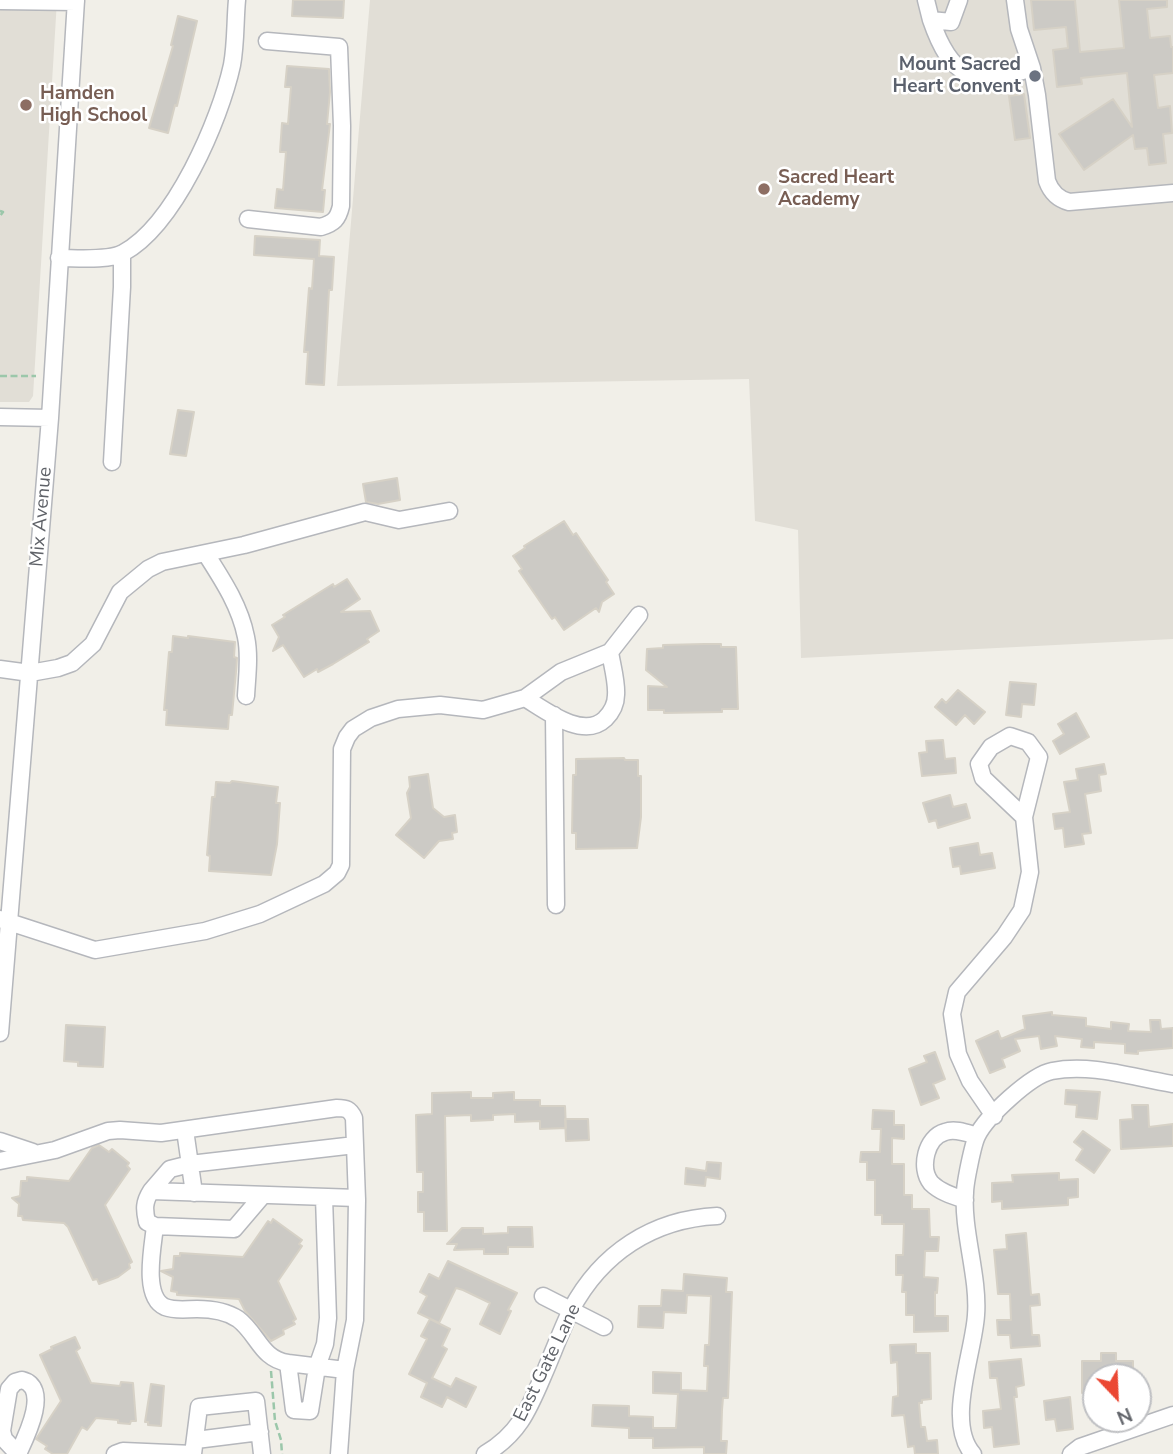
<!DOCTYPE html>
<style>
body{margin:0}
#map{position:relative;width:1173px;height:1454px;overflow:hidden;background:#f1efe8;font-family:"Nunito Sans",sans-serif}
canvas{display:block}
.north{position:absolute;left:1082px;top:1363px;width:70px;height:70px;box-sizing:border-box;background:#fff;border:2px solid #bfc0c3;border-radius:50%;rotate:157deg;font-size:19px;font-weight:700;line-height:28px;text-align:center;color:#5f6268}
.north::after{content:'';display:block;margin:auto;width:24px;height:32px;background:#eb4833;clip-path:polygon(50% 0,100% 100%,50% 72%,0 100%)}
</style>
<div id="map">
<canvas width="1173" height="1454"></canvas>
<div class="north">N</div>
</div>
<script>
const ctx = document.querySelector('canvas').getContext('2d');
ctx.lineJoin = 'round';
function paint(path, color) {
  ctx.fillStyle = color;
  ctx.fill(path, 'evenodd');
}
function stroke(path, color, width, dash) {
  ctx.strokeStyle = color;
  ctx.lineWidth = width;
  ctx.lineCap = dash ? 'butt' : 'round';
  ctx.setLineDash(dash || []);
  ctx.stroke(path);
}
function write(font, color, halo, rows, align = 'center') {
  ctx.font = font + ' "Nunito Sans",sans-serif';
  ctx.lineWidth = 5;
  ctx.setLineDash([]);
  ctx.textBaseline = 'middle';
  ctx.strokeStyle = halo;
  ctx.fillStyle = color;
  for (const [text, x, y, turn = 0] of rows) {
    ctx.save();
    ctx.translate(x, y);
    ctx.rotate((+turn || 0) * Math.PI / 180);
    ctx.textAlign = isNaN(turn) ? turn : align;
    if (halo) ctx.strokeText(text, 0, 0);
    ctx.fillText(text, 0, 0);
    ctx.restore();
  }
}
const education = new Path2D(`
 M0 0H57L33 396 29 402H0Z
 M370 0H1173V639L801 658 798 530 755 521 749 379 337 386Z`);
const building = new Path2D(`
 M293 0H344L343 18 292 16Z
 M1031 0H1075L1080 52 1124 48 1119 0H1167V7L1147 9 1150 38 1170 36 1171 47H1173V73L1154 75 1158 108 1170 106 1172 133 1163 134 1166 163 1149 165 1147 148 1135 149 1133 135 1084 170 1059 134 1113 99 1132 127 1127 73 1081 78 1082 84 1057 87 1053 50 1068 48 1066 27 1034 30Z
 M178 16 197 21 177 106 175 105 168 133 149 128 173 46 171 45Z
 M287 66 329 69 330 92 327 124H330L322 190H325L323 212 275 208 277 189 283 190 286 152H280L282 123 288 124 291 87H285Z
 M1024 94 1030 138 1015 140 1009 96Z
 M255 236 320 240 319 256 334 257 332 290H329L324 385 306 384 308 352H304L309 288 312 289 314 259 254 255Z
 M178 410 194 412 186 456 170 454Z
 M397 478 400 500 378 504 366 502 363 484Z
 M564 521 573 535 576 533 584 545 608 580 606 582 614 594 602 602 599 612 596 608 564 630 555 617 552 619 519 571 522 569 513 556 525 548 524 546Z
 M347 579 360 599 341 612 370 611 379 631 367 639 369 642 333 664 318 672 317 669 304 677 283 645 273 651 279 637 272 625 285 617 283 615 333 584 334 587Z
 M173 636 188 638V636L235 642 234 657 237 658 236 672 232 715H229L228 729 166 725 167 710H164L169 652H172Z
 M704 644H721V647H736L738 709H722V712L664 713V710H648V686L667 687 646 670 647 649 663 648V645Z
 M1010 682 1036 684 1034 705 1022 704 1021 717 1006 715Z
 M958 690 985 712 974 724 965 715 956 725 935 707 942 699 946 703Z
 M1076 713 1089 737 1060 754 1053 741 1064 734 1058 724Z
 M943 740 945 759 955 758 956 773 922 776 919 753 927 752 926 741Z
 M624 758 625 760H638V776H641V817L637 848 576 849V833H572L573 775H576V759Z
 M1104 764 1106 774 1099 775 1101 791 1085 794 1091 833 1082 834 1084 844 1065 847 1063 828 1055 829 1053 814 1070 812 1064 782 1078 780 1076 769Z
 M428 774 433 808 444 817 455 815 457 832 452 833 453 839 439 841 424 858 396 835 411 818 407 793 410 787 409 777Z
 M232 781 278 787 276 803H280L277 844 271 875 209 871 210 856 207 855 212 797H215L216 782 230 783Z
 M950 795 953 807 966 804 970 818 938 828 936 820 929 822 923 803Z
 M978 843 980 855 992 853 995 868 961 874 960 866 953 867 950 848Z
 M1052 1012V1015L1086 1018V1026L1111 1029V1022L1129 1024 1128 1031 1151 1032 1150 1020H1160L1161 1029 1173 1028V1048L1138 1051V1054L1125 1053V1044L1094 1042V1048L1081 1047 1082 1039 1055 1036 1057 1046 1041 1049 1039 1036 1015 1039 1020 1051 1002 1059 1005 1067 990 1073 976 1041 998 1031 1001 1039 1025 1029 1023 1016Z
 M66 1025 105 1027 103 1067 78 1066V1062L64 1061Z
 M935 1052 945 1079 933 1084 939 1098 921 1105 909 1069 927 1062 924 1056Z
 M1066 1090 1100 1092 1097 1119 1076 1117 1077 1105 1065 1104Z
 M471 1092V1098H493V1093L514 1092V1100H540V1106H565L566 1128 540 1129V1121L515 1122V1114L493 1115V1120L471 1121V1115L445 1116 447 1231H424V1212H418V1192H423V1172H417L416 1115 432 1114V1093Z
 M1132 1105H1148L1149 1127 1173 1124V1146L1121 1149 1120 1120 1133 1119Z
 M873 1110 894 1111V1125H904V1139L892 1138V1164H904V1195H912V1209H929L930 1237H939L938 1251H925L924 1277 938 1278 937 1293 935 1292V1316H948V1331L914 1332V1315H906V1292H902L903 1275H896V1255H903L904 1224H882V1215H875V1180H867V1162H860L861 1152H880L881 1129H872Z
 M565 1119H588L589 1140 566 1141Z
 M1083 1131 1110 1150 1094 1173 1076 1160 1083 1149 1074 1142Z
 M99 1145 109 1152 112 1149 129 1163 127 1166 130 1169 105 1205 132 1262 129 1264 130 1268 118 1277 99 1284 97 1279 93 1280 68 1227 64 1223 23 1220 22 1216H18L19 1204 12 1198 20 1196 21 1181H27V1177L69 1181 92 1148Z
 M707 1162 721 1163 720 1179 706 1177 705 1186 685 1184 686 1168 706 1171Z
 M1059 1173V1180L1078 1179V1197L1068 1198V1205L1002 1209V1201L992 1202V1183L1013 1182 1012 1175Z
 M273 1219 302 1240 299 1244 302 1246 278 1281 296 1319 293 1321 295 1324 283 1330 284 1334 271 1341 245 1311 239 1299 177 1295V1292L171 1291 173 1277 161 1271 173 1269 174 1256H180V1253L243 1257 268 1221 271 1223Z
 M508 1227H532L533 1247H508V1254H484V1249L454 1250 457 1244H447L462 1228H483V1234L508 1233Z
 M1026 1233 1031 1295 1039 1294 1040 1305 1030 1306 1032 1335H1039L1040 1346 1011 1348 1010 1335H998L997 1320H1011L1010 1294H998L994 1250 1007 1249 1006 1235Z
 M448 1261 517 1293 508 1310 511 1311 500 1334 480 1324 490 1303 463 1290 456 1288 439 1323 418 1313 427 1296 420 1292 429 1274 439 1279Z
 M684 1274 727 1278 726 1292H732L728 1398H723L722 1410 721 1441H727L726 1454H704V1447L653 1448V1438H629V1428L592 1426 593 1405 629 1406V1416L653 1417V1428H676L678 1394 653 1393V1372L681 1373V1390L707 1391 708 1366H704L705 1345H709L711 1296 687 1295 686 1313 664 1312 663 1328 638 1327 639 1306H661L662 1290 683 1291Z
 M430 1319 450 1329 442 1346 447 1349 432 1378 451 1387 456 1378 476 1387 466 1407 447 1397 442 1407 421 1397 427 1383 409 1374 427 1339 421 1336Z
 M75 1337 80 1348 76 1351 91 1383 120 1386 121 1382 133 1383 136 1421H131L130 1424 118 1423V1420L96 1418 87 1430 82 1427 67 1454H53L45 1449 47 1446 36 1439 61 1401 40 1355 52 1349 51 1347Z
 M916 1344V1353H930L931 1399 922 1400V1403H919L921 1427H925L927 1441 937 1440 938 1454H915L914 1446 908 1447 904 1415 892 1416 893 1397 898 1396V1388L897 1362 891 1363 890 1345Z
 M1101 1353H1116V1361H1133V1377H1096V1393H1082V1361H1101Z
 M1021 1359 1024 1385 1016 1387 1017 1397H1014L1019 1444 994 1447 992 1427 984 1428 983 1411 1001 1409 997 1378H990L989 1362Z
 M151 1384 164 1386 161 1426 148 1425V1422H145Z
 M1070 1397 1073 1429 1057 1431 1055 1419 1046 1420 1044 1401Z`);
const path = new Path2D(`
 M0 211 3 212 0 216
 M0 376H36
 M271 1371 275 1421 281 1440 282 1454`);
const minor = new Path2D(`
 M926 0 931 20 951 22 959 0
 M1015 0 1019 29 1032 68 1037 95 1047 181C1051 192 1058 199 1069 202L1173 193
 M0 1 76 2
 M931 20C951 78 974 88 1032 68
 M248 219 321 227C334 223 338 219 341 206L342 126 339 47 267 41
 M59 258C76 258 109 261 123 253 175 225 220 120 232 65 236 44 235 21 237 0
 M0 417 50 418
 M112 462 122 287V254
 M206 554C222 579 240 606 246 637 250 656 247 677 246 696
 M0 669 30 673 58 668 72 663 93 644 120 592 148 569 162 562 244 545 365 512 399 520 449 511
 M525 698C545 710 583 740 605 719 611 713 616 705 616 695 617 682 612 665 610 652
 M554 715 556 905
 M0 919 95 950 205 931 260 914 324 884 337 873 341 865 342 749 347 737 353 729 371 718 398 709 440 705 483 710 525 698 561 672 610 652 639 615
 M0 1033 50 418 76 0
 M994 1116 970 1081 958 1054 952 1014 957 992 1004 937 1022 910 1030 872 1024 817 1039 757 1028 742 1010 736 991 747 979 764 983 778 1024 817
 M185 1130 194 1193
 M0 1141 33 1152
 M0 1161 55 1150 108 1131 120 1130 161 1133 337 1108C346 1108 350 1109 354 1118L357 1200 355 1320 345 1370 339 1454
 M151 1191 170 1169 190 1164 355 1145
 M263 1195 234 1229 155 1226 147 1222C144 1209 144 1202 151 1191L357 1198
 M324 1197 328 1318 325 1344 317 1367 310 1411 294 1410 288 1363 345 1370
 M965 1200C953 1196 940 1192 931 1183 919 1168 926 1137 945 1132 955 1128 967 1133 977 1136
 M155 1226C153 1246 142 1297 165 1307 175 1311 186 1309 197 1309 210 1309 226 1311 238 1319 258 1334 261 1359 288 1363
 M543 1296 604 1327
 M22 1380C51 1387 26 1437 18 1454L4 1439 2 1431 9 1389 15 1382Z
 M196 1440 260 1432
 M115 1454 123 1451 193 1454
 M193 1454 199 1407 256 1401 262 1454
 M485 1454C521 1433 530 1406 546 1369 554 1350 562 1329 571 1310 601 1253 653 1219 717 1216
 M973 1454C945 1423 974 1352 976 1315 979 1277 962 1230 965 1193 965 1183 973 1144 977 1136 986 1117 1031 1075 1052 1071 1092 1063 1134 1078 1173 1084
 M1071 1454 1080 1447 1173 1415`);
const markers = [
 [1035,76,7,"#6b7280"],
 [26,105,7,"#8d6e63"],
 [764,189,7,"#8d6e63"]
];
const worshipNames = [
 ["Mount Sacred",1021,65],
 ["Heart Convent",1021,87]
];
const educationNames = [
 ["Hamden",40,94],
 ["High School",40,116],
 ["Sacred Heart",778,178],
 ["Academy",778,200]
];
const streetNames = [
 ["Mix Avenue",42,517,-85],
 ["East Gate Lane",548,1363,-64]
];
paint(education, '#e1ded6');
paint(building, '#cccac5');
stroke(building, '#d6d1c6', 2);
stroke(minor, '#b5b7bc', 19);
stroke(path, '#9bc7aa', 2.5, [7, 3.5]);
stroke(minor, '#fff', 16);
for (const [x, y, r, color] of markers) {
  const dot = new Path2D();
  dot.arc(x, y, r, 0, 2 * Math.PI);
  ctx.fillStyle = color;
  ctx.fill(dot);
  stroke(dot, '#fff', 2.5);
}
write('bold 19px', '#5b616d', '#fff', worshipNames, 'right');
write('bold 19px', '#785e54', '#fff', educationNames, 'left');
write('19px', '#5f6268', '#fff', streetNames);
</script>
